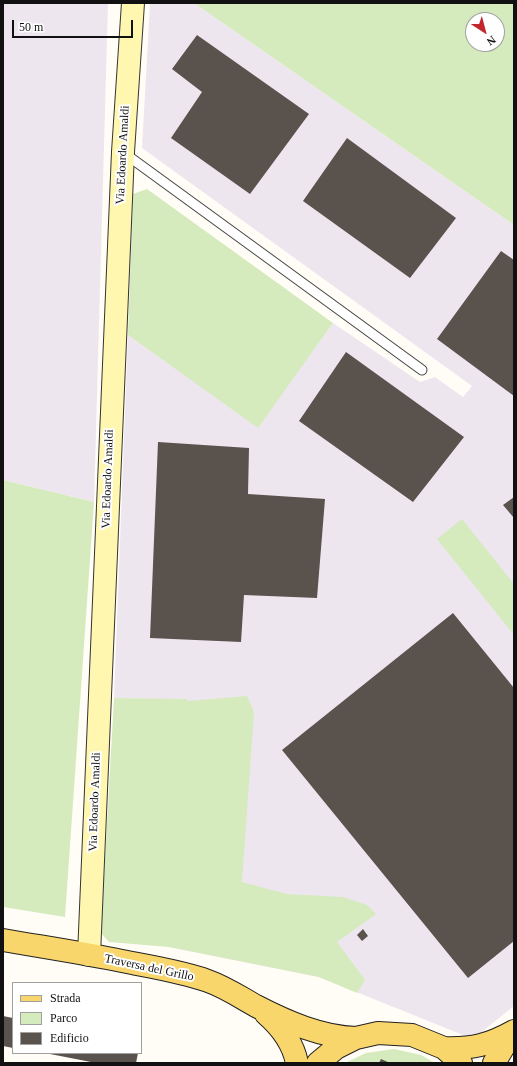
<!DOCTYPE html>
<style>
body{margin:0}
#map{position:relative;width:517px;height:1066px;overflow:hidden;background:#fffdf5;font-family:"Times New Roman",serif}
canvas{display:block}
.frame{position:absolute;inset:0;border:4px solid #111;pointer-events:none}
.legend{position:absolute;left:12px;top:982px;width:130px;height:72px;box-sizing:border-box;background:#fff;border:1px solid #a0a0a0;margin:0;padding:5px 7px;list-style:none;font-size:12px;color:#111}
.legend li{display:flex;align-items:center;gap:8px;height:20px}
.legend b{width:20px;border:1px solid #a0a0a0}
.north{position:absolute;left:465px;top:12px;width:40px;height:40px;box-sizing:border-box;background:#fff;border:1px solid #a0a0a0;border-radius:50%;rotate:144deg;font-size:11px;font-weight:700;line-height:16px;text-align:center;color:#111}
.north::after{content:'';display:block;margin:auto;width:14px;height:18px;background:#c4262e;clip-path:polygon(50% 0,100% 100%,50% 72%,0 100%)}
.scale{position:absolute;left:12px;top:20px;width:121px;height:18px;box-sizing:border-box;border:2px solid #111;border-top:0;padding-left:5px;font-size:12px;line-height:14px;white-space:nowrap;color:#111;-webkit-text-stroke:3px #fff;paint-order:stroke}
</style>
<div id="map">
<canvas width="517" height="1066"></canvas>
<div class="frame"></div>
<ul class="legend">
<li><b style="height:5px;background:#f9d66b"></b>Strada</li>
<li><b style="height:11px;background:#d5ebbd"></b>Parco</li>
<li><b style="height:11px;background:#5a524d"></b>Edificio</li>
</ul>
<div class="north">N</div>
<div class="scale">50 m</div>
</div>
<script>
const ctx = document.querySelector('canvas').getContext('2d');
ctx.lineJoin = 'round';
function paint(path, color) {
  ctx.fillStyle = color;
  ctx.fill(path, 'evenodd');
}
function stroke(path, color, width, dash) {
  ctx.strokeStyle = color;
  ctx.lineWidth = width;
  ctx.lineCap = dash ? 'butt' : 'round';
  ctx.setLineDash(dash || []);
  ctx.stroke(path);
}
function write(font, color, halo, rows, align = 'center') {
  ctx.font = font + ' "Times New Roman",serif';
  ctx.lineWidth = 4;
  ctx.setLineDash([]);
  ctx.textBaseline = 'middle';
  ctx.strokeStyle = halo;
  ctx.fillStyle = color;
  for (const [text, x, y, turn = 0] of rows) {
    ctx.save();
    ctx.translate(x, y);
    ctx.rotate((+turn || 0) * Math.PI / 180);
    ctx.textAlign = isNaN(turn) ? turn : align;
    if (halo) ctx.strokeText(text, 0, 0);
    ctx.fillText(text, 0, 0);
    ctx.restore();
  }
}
const industrial = new Path2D(`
 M3 3H108L94 502 3 480Z
 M150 3H194L514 225V1006L473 1039 319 977 169 947 187 700 114 698 128 335 258 427 333 323 420 382 435 377 463 397 472 386 142 148Z`);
const green = new Path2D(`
 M194 3H514V225ZM473 20H497V44H473Z
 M147 189 333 323 258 428 128 335 133 194Z
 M3 480 94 502 65 917 3 907Z
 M462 519 514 584V635L437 539Z
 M247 696 254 712 242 882 287 894 343 897 367 905 376 914 337 942 365 980 357 993 319 977 169 947 109 942 101 933 114 698 187 699V701Z
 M394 1049 421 1055 435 1063H345L366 1053Z`);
const building = new Path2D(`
 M197 35 309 114 250 194 171 138 202 92 172 69Z
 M347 138 456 218 410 278 303 201Z
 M501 251 514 260V396L437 339Z
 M346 352 464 437 413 502 299 421Z
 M158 442 249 448 248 494 325 499 317 598 244 595 241 642 150 638Z
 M514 497V518L503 505Z
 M453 613 514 688V941L468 978 282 750Z
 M363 929 368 936 362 941 357 935Z
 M3 1016 13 1018V1048L3 1046Z
 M45 1053H138L136 1063H96Z
 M381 1059 390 1063H379Z`);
const lane = new Path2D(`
 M124 153 422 370`);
const secondary = new Path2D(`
 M89 955 123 152 133 3`);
const primary = new Path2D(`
 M3 940C43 947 83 953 122 961 151 967 180 971 208 981 225 987 240 997 256 1006 287 1022 321 1037 356 1038
 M266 1014C281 1027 293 1043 297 1063
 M444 1048C472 1049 489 1045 514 1031
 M318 1063 336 1048 356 1038 378 1033 412 1035 444 1048 461 1063
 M494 1063 506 1043 514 1034`);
const streetNames = [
 ["Via Edoardo Amaldi",123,155,-87],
 ["Via Edoardo Amaldi",108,479,-88],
 ["Via Edoardo Amaldi",95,802,-88],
 ["Traversa del Grillo",149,968,12]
];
paint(industrial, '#eee6ef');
paint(green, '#d5ebbd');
paint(building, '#5a524d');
stroke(lane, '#444', 11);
stroke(secondary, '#333', 24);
stroke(primary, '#222', 24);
stroke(lane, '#fff', 9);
stroke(secondary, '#fff6b0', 22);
stroke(primary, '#f9d66b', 22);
write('12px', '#111', '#fff', streetNames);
</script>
